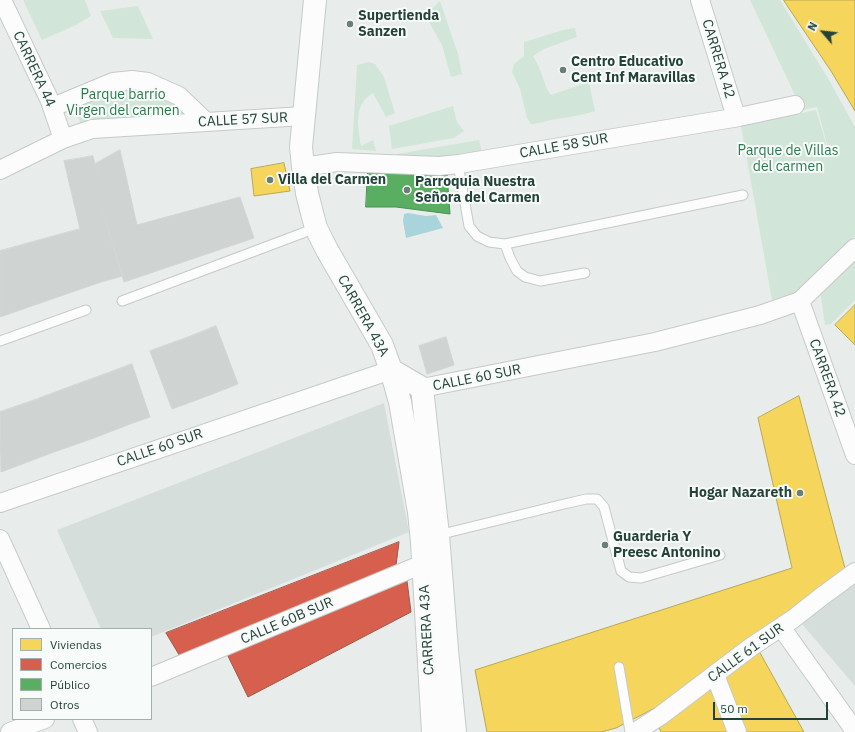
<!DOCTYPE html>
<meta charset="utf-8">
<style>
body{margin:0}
#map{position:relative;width:855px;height:732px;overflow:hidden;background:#e8edeb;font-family:"IBM Plex Sans",sans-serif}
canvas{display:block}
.legend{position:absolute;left:12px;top:628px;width:140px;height:92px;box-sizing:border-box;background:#f7fbf9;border:1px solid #a3b1ad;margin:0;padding:5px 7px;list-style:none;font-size:12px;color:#24423a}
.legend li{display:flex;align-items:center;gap:8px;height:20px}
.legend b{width:20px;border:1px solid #a3b1ad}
.north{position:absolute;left:803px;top:12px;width:40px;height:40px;-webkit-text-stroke:3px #f7fbf9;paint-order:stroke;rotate:298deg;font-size:11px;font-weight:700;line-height:16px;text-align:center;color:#24423a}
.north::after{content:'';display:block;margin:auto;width:14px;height:18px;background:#24423a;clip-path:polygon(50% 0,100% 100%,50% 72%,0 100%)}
.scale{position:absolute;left:713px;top:702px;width:115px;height:18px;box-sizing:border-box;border:2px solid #24423a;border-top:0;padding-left:5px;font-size:12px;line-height:14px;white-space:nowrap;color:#24423a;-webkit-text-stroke:3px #f7fbf9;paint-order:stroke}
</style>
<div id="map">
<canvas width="855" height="732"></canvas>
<ul class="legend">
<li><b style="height:11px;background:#f6d55c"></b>Viviendas</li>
<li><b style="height:11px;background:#d6604d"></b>Comercios</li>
<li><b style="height:11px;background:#5aae61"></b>Público</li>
<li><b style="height:11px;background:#cfd4d2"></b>Otros</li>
</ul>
<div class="north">N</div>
<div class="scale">50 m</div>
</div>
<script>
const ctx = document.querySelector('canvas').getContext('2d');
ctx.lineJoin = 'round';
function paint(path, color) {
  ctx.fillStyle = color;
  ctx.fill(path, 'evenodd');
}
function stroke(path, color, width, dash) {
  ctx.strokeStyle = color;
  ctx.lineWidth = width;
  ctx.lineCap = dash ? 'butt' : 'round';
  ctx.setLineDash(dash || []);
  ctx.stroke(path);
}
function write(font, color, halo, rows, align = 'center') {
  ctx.font = font + ' "IBM Plex Sans",sans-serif';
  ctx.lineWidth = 4;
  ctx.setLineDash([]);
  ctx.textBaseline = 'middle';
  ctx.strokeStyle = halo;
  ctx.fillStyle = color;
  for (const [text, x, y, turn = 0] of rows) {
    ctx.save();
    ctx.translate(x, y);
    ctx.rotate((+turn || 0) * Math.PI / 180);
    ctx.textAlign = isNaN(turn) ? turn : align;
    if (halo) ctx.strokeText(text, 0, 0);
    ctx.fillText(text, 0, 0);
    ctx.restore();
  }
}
const built = new Path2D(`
 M384 403 409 532 151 637V629H101L57 530Z
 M855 584V686L802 624 826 605Z`);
const green = new Path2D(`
 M23 0H85L91 16 76 25 42 40Z
 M750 0H780L829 80 855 127V236L795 293 772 300 741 126 816 110 831 159 817 107 802 110Z
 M440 1 458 54 462 74 451 77 442 45 425 15Z
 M138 6 153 39 113 38 100 11Z
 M575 28 577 37 544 49 533 56 539 67 547 89 551 95 589 82 595 111C582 115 570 117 557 119 548 120 540 124 531 124L527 118 520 89 512 72 514 64 524 56V42L563 30Z
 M369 62 375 64 384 77 395 113 386 117 373 93C353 104 358 127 361 146L373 140 376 151 352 149 357 65Z
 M121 83 176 99 185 117 81 125 72 101Z
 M453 106 457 122 464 131 454 138 392 149 389 126Z
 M479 140 482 152 462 157 399 161 397 154Z
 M855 256V300L831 324 825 325 820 290Z`);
const water = new Path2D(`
 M408 213 426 216 436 215 443 228 406 238 403 221 404 214Z`);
const homes = new Path2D(`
 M784 0H855V111L831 71 786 4Z
 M284 163 290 191 254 196 251 169Z
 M855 305V345L835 325Z
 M799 396 846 572 686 692 616 728 601 732H487L475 670 792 568 758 418Z
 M759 651 804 732H746L722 676Z
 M713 683 731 732H661L658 725Z`);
const shops = new Path2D(`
 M399 542 395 573 181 658 166 633Z
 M407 581 411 612 248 697 227 654Z`);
const public = new Path2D(`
 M368 171 447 174 450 214 396 207H366Z`);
const building = new Path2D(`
 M120 150 137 225 240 197 254 238 124 282 103 213 95 164Z
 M93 156 95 164 103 213 123 276 101 282 80 229 64 161Z
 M80 229 101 282 0 317V251Z
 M216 326 238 384 210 395 189 337Z
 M189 337 210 395 172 409 150 351Z
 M446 337 454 365 427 374 419 346Z
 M132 364 150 417 130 424 111 372Z
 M111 372 130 424 94 438 75 385Z
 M75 385 94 438 54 452 35 400Z
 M35 400 54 452 1 472 0 412Z`);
const lane = new Path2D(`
 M458 164 469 226 477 236 489 242 505 244 743 195
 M505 244 510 258 517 271 525 277 540 281 585 273
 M122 301 316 228
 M0 341 86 310
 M438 535 560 505 586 499H597L604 507 621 571 629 577 641 578 720 555
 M619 667 630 732`);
const street = new Path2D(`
 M2 0 50 101 63 139
 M700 0 736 117
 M53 107 113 82 132 80 148 82 179 96 206 122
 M303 167 337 162 439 166 459 164 739 117 795 105
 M0 170 63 139 92 129 304 116
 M800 301 855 455
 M422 388 655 342 760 315 800 301 855 248
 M0 503 391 370
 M0 539 41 629
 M781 627 855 731
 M715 675 737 732
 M151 677 413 568 423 567
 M82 719 88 732
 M10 732 45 719
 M635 732 660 716 751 647 793 619 821 597 855 572`);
const secondary = new Path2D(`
 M315 0 301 147 303 167 307 193 311 209 316 228 327 250 382 345 391 370 400 402 419 512 422 542 433 732
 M391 370 422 388 438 535 447 650 455 732`);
const markers = [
 [350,24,4,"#697e78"],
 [563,70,4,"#697e78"],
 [270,180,4,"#697e78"],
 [407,190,4,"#697e78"],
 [800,493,4,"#697e78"],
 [605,545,4,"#697e78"]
];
const poiNames = [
 ["Supertienda",358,16],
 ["Sanzen",358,32],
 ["Centro Educativo",571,62],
 ["Cent Inf Maravillas",571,78],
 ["Villa del Carmen",278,180],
 ["Parroquia Nuestra",415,182],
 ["Señora del Carmen",415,198],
 ["Hogar Nazareth",792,493,"right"],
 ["Guarderia Y",613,537],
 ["Preesc Antonino",613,553]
];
const streetNames = [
 ["CARRERA 42",718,59,73],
 ["CARRERA 44",34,69,65],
 ["CALLE 57 SUR",243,120,-3],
 ["CALLE 58 SUR",564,146,-10],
 ["CARRERA 43A",363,316,61],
 ["CALLE 60 SUR",477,378,-11],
 ["CARRERA 42",827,378,70],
 ["CALLE 60 SUR",160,448,-19],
 ["CALLE 60B SUR",287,621,-23],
 ["CARRERA 43A",427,630,-93],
 ["CALLE 61 SUR",746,653,-36]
];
const parkNames = [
 ["Parque barrio",123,95],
 ["Virgen del carmen",123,111],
 ["Parque de Villas",788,151],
 ["del carmen",788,167]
];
paint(built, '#d6dedb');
paint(green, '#d1e6d8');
paint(water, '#a9d4db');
paint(homes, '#f6d55c');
stroke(homes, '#b7a952', 1);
paint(shops, '#d6604d');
stroke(shops, '#a15747', 1);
paint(public, '#5aae61');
stroke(public, '#4a8e55', 1);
paint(building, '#cfd4d2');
stroke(building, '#d1d6d4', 1);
stroke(lane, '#c5cac8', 11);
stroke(street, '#c5cac8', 20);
stroke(secondary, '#c3cbc8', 24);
stroke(lane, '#fcfcfc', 9);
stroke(street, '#fcfcfc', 18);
stroke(secondary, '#fcfcfc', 22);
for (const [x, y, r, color] of markers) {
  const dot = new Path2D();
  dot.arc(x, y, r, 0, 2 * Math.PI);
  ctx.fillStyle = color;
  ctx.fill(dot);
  stroke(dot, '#f7fbf9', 1.5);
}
write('bold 14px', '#24423a', '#f7fbf9', poiNames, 'left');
write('14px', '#24423a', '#f7fbf9', streetNames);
write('14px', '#2d7a4b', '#f7fbf9', parkNames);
</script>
